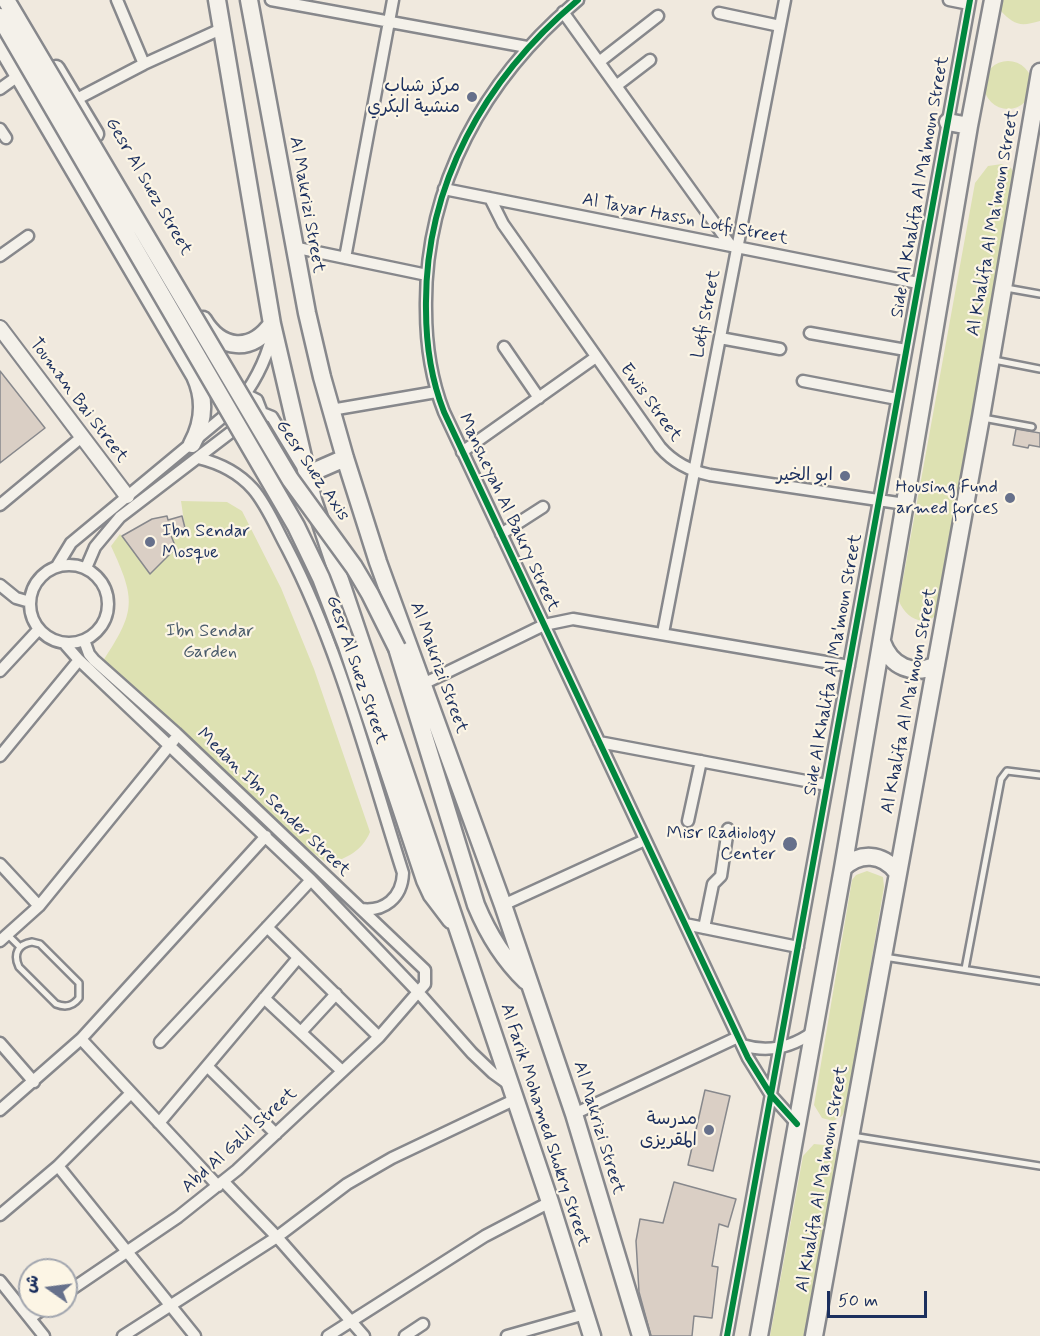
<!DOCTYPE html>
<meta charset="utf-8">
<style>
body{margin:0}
#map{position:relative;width:1040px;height:1336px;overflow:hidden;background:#f0e9de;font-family:Mynerve,"Playpen Sans Arabic",sans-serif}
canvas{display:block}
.north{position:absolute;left:18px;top:1258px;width:60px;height:60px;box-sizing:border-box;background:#fcf5e5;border:2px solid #a2a6af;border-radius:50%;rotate:284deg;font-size:16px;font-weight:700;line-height:24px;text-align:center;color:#1b2f5e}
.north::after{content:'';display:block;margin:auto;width:21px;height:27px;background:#66708b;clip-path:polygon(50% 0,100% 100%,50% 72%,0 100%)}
.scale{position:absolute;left:827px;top:1291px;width:100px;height:27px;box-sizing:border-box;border:3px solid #1b2f5e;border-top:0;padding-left:8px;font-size:18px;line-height:21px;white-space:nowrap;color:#1b2f5e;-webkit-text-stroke:4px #fcf5e5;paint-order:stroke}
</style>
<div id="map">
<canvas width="1040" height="1336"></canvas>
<div class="north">ش</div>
<div class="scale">50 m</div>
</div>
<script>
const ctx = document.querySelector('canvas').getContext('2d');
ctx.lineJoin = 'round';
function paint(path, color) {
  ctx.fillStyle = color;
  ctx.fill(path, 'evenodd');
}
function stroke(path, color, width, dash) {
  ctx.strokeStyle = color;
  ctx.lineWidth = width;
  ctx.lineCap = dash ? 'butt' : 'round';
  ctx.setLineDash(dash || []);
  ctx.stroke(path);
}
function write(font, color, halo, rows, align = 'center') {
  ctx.font = font + ' Mynerve,"Playpen Sans Arabic",sans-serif';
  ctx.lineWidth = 4.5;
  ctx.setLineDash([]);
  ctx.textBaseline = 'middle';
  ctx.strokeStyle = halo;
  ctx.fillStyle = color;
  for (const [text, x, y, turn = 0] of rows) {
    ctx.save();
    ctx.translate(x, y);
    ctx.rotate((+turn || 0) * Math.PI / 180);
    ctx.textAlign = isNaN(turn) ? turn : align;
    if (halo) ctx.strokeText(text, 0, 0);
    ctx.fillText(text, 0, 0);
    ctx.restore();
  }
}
const green = new Path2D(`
 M1000 0H1040V21C1020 27 1014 25 1000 10Z
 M984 85a24 24 0 1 1 48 0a24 24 0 1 1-48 0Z
 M1002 164 1011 168 1016 177 943 603C941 607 938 612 935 616 921 628 904 615 899 601L975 183 988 166Z
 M181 501 227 502 242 511 281 588 314 669 370 832C362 851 347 858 328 864L292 837 103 661C136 611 136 600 111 546L120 534 150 573 170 533 185 528Z
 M867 871 883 877 884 887 846 1108 842 1116 833 1121 822 1118 814 1105 852 880 856 875Z
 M814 1144 834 1146 839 1157 806 1336H770L803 1156Z`);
const building = new Path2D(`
 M0 371 45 428 0 463Z
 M1016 429 1040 433V447L1029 445 1028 448 1013 445Z
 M167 516 168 520 182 516 185 528 170 533 176 548 150 574 122 536 152 519Z
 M705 1090 730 1096 713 1171 688 1165Z
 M674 1182 736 1199 728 1227 719 1224 712 1266 718 1267 712 1318 694 1316 692 1336H651L639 1292 636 1241 640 1219 663 1223Z`);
const service = new Path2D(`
 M1006 288 1040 294
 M994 360 1040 369
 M983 418 1032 427
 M8 935 20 947
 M32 942 40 944 79 983V998C73 1006 66 1008 56 1004L19 967C13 954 18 944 32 942Z
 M884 957 1040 981
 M965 969 1001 779 1007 771 1040 775
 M852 1136 1040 1166`);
const minor = new Path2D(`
 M117 0 144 64
 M271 0 527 47
 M578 0C485 78 424 185 426 309 426 345 431 379 444 412L748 1058 771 1095 797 1124
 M949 0 969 4
 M563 12 731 246
 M719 13 780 26
 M599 62 658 16
 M616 86 650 60
 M0 89 18 76
 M75 100 144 64 221 29
 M0 129 6 138
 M444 189 918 283
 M490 198 503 224 660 447C673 462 690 471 710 475L905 504
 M293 247 427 275
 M0 256 28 236
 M345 258 393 0
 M810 333 906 350
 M720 338 780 349
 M504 347 539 398
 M803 381 897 399
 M245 394 257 400 262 413
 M331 410 436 392
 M462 452 596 357
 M198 458C219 463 238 472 253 489 267 505 276 528 287 548 340 650 368 764 403 873 402 898 384 912 361 909
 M0 505 83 436
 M501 534 543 507
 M30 604a39 39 0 1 1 78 0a39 39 0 1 1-78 0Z
 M57 566 71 543 235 407C253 386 265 363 272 336
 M86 568 95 547 120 517 252 416 262 413 272 417 301 465
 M0 585 16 598 30 602
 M663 633 785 0
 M64 643 79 660 311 880 418 992 472 1053 493 1073 511 1086
 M0 671 39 629
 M423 684 544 625 573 619 849 666
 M599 742 827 785
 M0 756 79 660
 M688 821 701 761
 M0 864 39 906
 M503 905 645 840
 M685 924 798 947
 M267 927 379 1037
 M704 928 713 884 721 876 728 829
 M0 941 39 906 174 740
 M264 998 342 1071
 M301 1032 336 994
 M81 1039 218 1186
 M160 1042 311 880
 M0 1043 34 1082
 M742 1045C768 1053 791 1048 813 1032
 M208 1067 276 1134
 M0 1110 81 1039 266 836
 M574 1114 738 1037
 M159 1123 298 958
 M58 1166 195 1336
 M223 1181 277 1237 364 1336
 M0 1215 58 1166 131 1093
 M0 1281 44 1336
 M66 1293 178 1217 237 1170 379 1037 425 984V970L176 733 94 660 89 654 84 640
 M30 1318 47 1306
 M123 1336 277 1237 347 1184 392 1158 516 1099
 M328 1336 485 1236 550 1202
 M405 1336 423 1324
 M507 1336 585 1314
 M727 1336 970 0`);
const tertiary = new Path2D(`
 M0 328 127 496`);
const primary = new Path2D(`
 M217 0 272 324 313 500 550 1202 592 1336
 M249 0 307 313 322 377 345 458 378 562 503 905 574 1114 641 1336
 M0 44 195 376C206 400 204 422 192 444
 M56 69 95 134
 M948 122 969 126
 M203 320C221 350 251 353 272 324
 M306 475 345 458
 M882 642C891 667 913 676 936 665
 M347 646 425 880 432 895 451 920
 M397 648 476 905C488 934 503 959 526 981
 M843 868C860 852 882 853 897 872
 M759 1336 843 868 969 126 993 0
 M814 1336 981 417 1040 72`);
const primaryBridge = new Path2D(`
 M6 0 290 479 354 567 370 594 397 648
 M0 17 296 526 321 578 347 646`);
const cycleway = new Path2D(`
 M578 0C485 78 424 185 426 309 426 345 431 379 444 412L748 1058 771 1095 797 1124
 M727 1336 970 0`);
const markers = [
 [472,97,6,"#66708b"],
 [845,476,6,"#66708b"],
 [1010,498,6,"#66708b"],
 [150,542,6,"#66708b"],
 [790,844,8,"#66708b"],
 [709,1130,6,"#66708b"]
];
const poiNames = [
 ["مركز شباب",460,87],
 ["منشية البكري",460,108],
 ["ابو الخير",833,476],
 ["Housing Fund",998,488],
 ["armed forces",998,509],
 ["Ibn Sendar",162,532,"left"],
 ["Mosque",162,553,"left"],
 ["Misr Radiology",776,834],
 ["Center",776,855],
 ["مدرسة",697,1120],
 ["المقريزى",697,1141]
];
const streetNames = [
 ["Gesr Al Suez Street",148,187,60],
 ["Side Al Khalifa Al Ma'moun Street",921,187,-80],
 ["Al Makrizi Street",306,205,80],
 ["Al Tayar Hassn Lotfi Street",685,220,11],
 ["Al Khalifa Al Ma'moun Street",994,223,-80],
 ["Lotfi Street",707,314,-79],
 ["Touman Bai Street",78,401,53],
 ["Ewis Street",650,403,54],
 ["Gesr Suez Axis",312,471,56],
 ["Mansheyah Al Bakry Street",508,513,65],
 ["Side Al Khalifa Al Ma'moun Street",834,665,-80],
 ["Al Makrizi Street",438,668,70],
 ["Gesr Al Suez Street",356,670,71],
 ["Al Khalifa Al Ma'moun Street",910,701,-79],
 ["Medan Ibn Sender Street",273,803,44],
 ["Al Farik Mohamed Shokry Street",544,1125,72],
 ["Al Makrizi Street",598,1128,73],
 ["Abd Al Galil Street",240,1141,-42],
 ["Al Khalifa Al Ma'moun Street",823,1179,-80]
];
const parkNames = [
 ["Ibn Sendar",210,632],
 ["Garden",210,653]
];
paint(green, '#dde1b2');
paint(building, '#dacfc5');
stroke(building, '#87888c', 1.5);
stroke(service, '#87888c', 10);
stroke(minor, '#87888c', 15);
stroke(tertiary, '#87888c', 18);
stroke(primary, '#87888c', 21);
stroke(service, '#f4f1ea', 5);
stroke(minor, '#f4f1ea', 10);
stroke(tertiary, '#f4f1ea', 14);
stroke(primary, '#f4f1ea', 16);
stroke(primaryBridge, '#87888c', 21, []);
stroke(primaryBridge, '#f4f1ea', 16);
stroke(cycleway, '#00873e', 6);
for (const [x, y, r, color] of markers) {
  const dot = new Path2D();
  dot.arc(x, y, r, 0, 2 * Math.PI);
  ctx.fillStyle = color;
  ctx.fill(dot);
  stroke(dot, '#fcf5e5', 2);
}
write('18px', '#1b2f5e', '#fcf5e5', poiNames, 'right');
write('18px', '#1b2f5e', '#fcf5e5', streetNames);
write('18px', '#485a6a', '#fcf5e5', parkNames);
</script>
